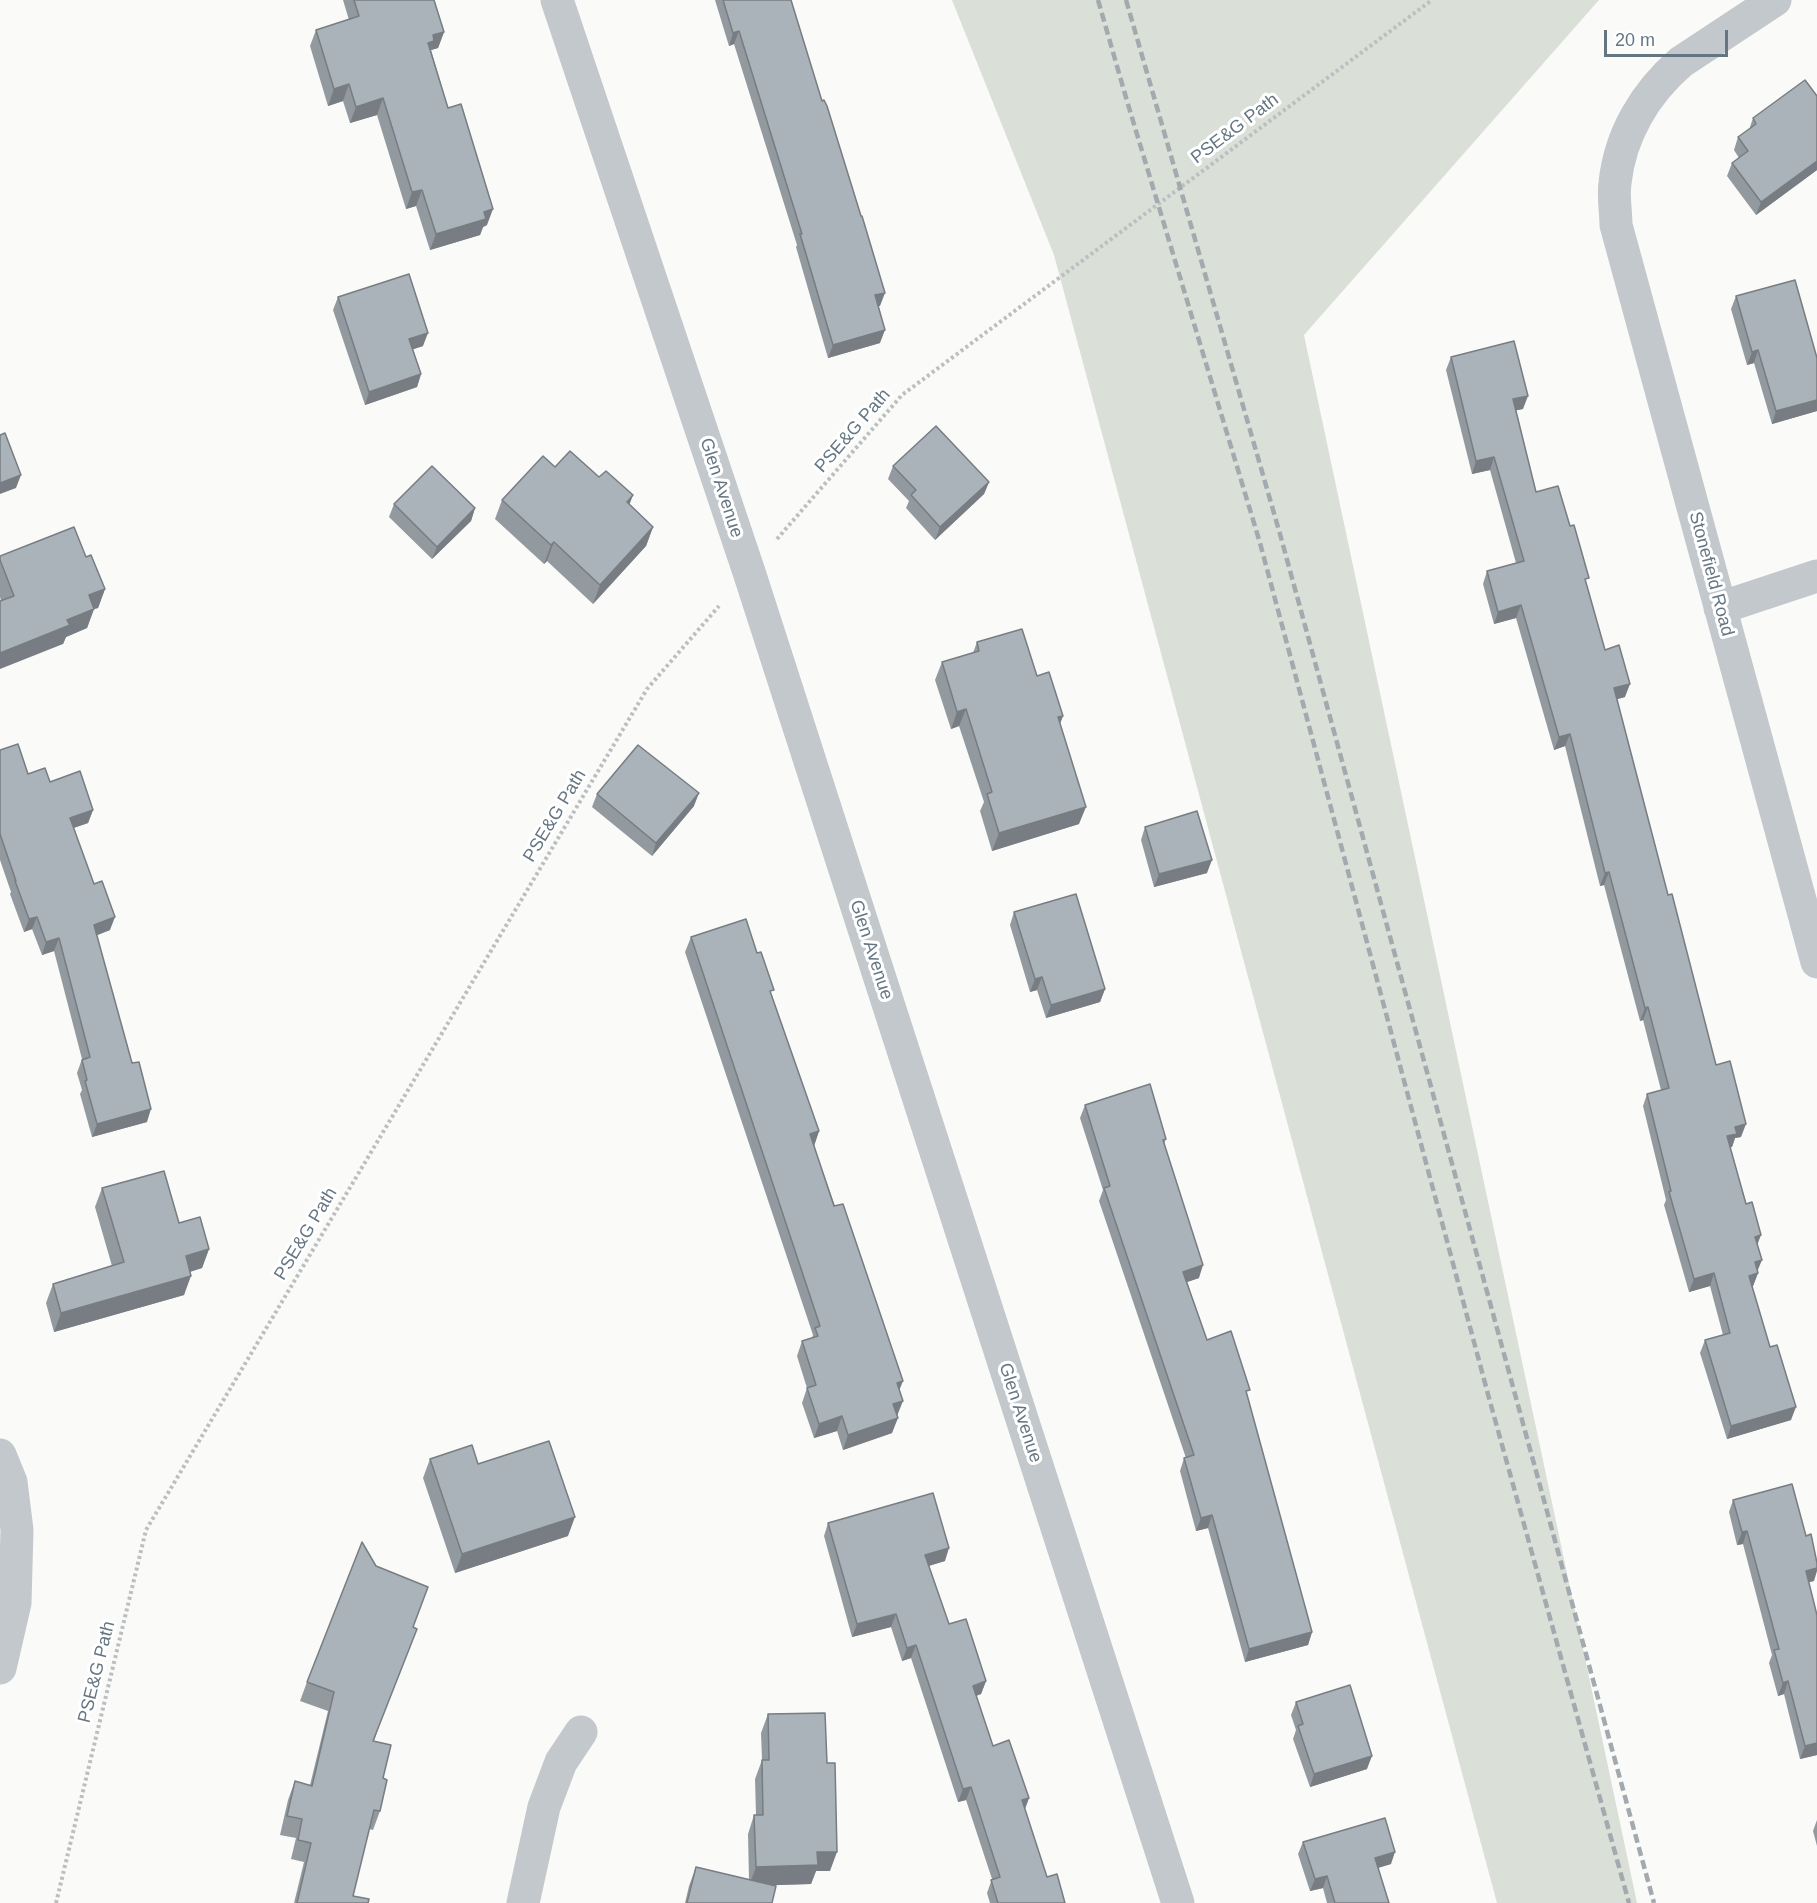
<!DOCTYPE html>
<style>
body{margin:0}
#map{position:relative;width:1817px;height:1903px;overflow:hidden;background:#fafaf8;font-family:Helvetica,sans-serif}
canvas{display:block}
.scale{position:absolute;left:1604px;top:30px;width:124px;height:27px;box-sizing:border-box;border:3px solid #657683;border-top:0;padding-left:8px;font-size:18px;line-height:21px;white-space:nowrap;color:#657683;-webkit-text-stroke:4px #fff;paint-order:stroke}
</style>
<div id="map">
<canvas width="1817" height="1903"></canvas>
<div class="scale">20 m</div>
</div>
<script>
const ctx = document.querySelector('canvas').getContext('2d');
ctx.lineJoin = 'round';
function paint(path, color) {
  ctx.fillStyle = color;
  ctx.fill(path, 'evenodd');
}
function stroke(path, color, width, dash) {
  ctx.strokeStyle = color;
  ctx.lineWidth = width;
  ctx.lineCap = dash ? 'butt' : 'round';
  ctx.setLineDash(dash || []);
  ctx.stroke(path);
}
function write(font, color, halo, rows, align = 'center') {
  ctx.font = font + ' Helvetica,sans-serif';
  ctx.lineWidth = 6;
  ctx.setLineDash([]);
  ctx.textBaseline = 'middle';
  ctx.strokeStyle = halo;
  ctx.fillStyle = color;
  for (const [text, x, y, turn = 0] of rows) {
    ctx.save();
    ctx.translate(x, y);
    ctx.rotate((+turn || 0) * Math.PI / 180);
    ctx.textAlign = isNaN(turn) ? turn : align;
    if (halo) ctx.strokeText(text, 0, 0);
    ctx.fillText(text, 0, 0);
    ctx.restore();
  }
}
const green = new Path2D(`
 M952 0H1599L1304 335 1637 1903H1497L1054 255Z`);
const path = new Path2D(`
 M777 539 902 395 1432 0
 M56 1903 146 1530 647 689 719 606`);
const minor = new Path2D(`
 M557 0 749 572 1178 1903
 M1775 0 1681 62C1645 93 1620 135 1615 183 1613 197 1616 212 1616 225L1817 962
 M1720 608 1817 576
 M0 1455 11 1482 17 1530 15 1603 0 1668
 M523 1903 544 1807 561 1762 581 1732`);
const rail = new Path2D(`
 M1098 0 1127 101 1260 543 1489 1398 1629 1903
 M1126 0 1280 534 1654 1903`);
const wall = new Path2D(`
 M343 0H434L444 32 438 48 431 50 448 108 487 225 483 227 480 235 430 250 416 206 406 209 377 115 350 123 343 101 328 106 310 46 316 30 349 20Z
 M715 0H791L880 306H878L880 343 828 358 796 247 797 245 734 44 729 46Z
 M1817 96V170L1756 215 1727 176 1732 163 1739 158 1734 150 1738 137 1749 130 1753 118Z
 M1736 296 1817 358V411L1772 424 1754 363 1747 365 1731 309Z
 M338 297 423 346 413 349 421 374 417 387 365 405 333 310Z
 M1451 357 1523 409 1516 410 1536 492 1587 585 1605 650 1625 697 1617 699 1668 895 1716 1065 1741 1137 1735 1138 1732 1147H1730L1758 1244V1273L1753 1286 1752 1287 1791 1420 1727 1439 1700 1353 1705 1340 1723 1335 1710 1286 1689 1292 1664 1205 1666 1200 1643 1106 1647 1094 1661 1090 1643 1020 1640 1021 1604 885 1600 886 1565 746 1554 750 1516 618 1494 624 1483 584 1487 571 1516 563 1490 470 1472 474 1446 370Z
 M893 466 989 482 984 494 935 540 906 508 909 501 888 479Z
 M555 467 629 505 653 527 646 546 593 604 547 561 544 564 495 519 502 500Z
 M394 504 475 508 471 521 432 559 389 517Z
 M0 556 105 589 98 608 94 609 87 628 66 637 63 644 1 601 0 597Z
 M977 642 1037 676 1063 716 1060 724 1079 824 992 851 980 811 984 802 959 726 951 729 935 680 942 662 973 653Z
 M0 750 28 774 50 782 93 810 88 823 73 828 110 930 97 935 147 1122 92 1137 80 1094 82 1090 77 1073 82 1059 54 951 42 955 32 929 24 932 10 894 11 892 0 860Z
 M597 794 694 806 652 856 592 807Z
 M1145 827 1207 873 1154 887 1141 840Z
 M1014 912 1105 989 1100 1002 1046 1018 1037 990 1030 992 1010 925Z
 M691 937 772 996 819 1131 814 1146 900 1391 897 1416 892 1433 843 1450 837 1431 814 1438 802 1403 807 1388 797 1356 802 1341 812 1338 813 1335 685 952Z
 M1085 1105 1166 1139 1164 1144 1199 1278 1187 1282 1207 1340 1247 1397 1312 1632 1308 1645 1245 1662 1208 1528 1196 1531 1180 1471 1184 1458H1186L1099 1201 1103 1190 1080 1118Z
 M102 1188 179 1223 209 1249 202 1268 190 1272 184 1295 54 1332 46 1303 53 1284 112 1266 95 1207Z
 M430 1459 478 1464 568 1536 455 1573 423 1478Z
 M1733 1500 1814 1581 1809 1582 1817 1755 1800 1759 1784 1694 1778 1696 1769 1663 1772 1655 1743 1544 1737 1545 1729 1512Z
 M828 1523 945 1561 929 1566 949 1624 986 1681 981 1694 976 1696 993 1746 1029 1798 1025 1809 1047 1877 1065 1903H990L987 1893 992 1879 966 1800 958 1802 911 1658 902 1661 891 1627 852 1637 824 1536Z
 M376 1566 413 1627 374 1741 383 1778 380 1811 373 1830 369 1829 353 1896 368 1903H294L304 1862 291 1859 296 1838 280 1835 288 1800 295 1781 310 1785 328 1711 300 1701 307 1682Z
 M1296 1702 1367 1769 1310 1787 1293 1739 1296 1730 1291 1715Z
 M768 1714 830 1871H816L811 1884 770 1885 772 1903H685L689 1886 696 1867 749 1880 748 1834 754 1815H756L755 1779 762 1760 761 1733Z
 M1817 1820V1846L1813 1831Z
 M1303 1842 1391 1864 1378 1868 1389 1903H1327L1323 1888 1310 1891 1298 1854Z`);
const shadedWall = new Path2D(`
 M739 31 734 44 729 46 733 33Z
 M444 32 438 48 431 50 428 43 433 35Z
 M349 84 343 101 328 106 334 89Z
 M383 98 377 115 350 123 356 107Z
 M1817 161V170L1756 215 1761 202Z
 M422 190 416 206 406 209 412 192Z
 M493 209 487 225 483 227 480 235 430 250 436 234 484 212Z
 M885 293 880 306 870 308 875 295Z
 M885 330 880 343 828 358 833 345Z
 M428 333 423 346 405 352 409 339Z
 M1758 350 1754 363 1747 365 1752 352Z
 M421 374 417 387 365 405 369 392Z
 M1528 396 1523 409 1508 412 1513 399Z
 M1817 400V411L1772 424 1776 411Z
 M1494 457 1490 470 1472 474 1476 461Z
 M21 475 16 488 0 494V483Z
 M989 482 984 494 935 540 940 527Z
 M633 495 626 514 627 502Z
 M475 508 471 521 432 559 437 547Z
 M653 527 646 546 593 604 600 585Z
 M554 542 547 561 544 564 551 545Z
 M105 589 98 608 94 609 87 628 66 637 63 644 0 669V653L89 595Z
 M1521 605 1516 618 1494 624 1498 612Z
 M1630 684 1625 697 1610 701 1614 688Z
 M966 709 959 726 951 729 957 712Z
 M1063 716 1056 733 1058 717Z
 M1570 734 1565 746 1554 750 1559 737Z
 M699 793 694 806 652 856 656 843Z
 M1086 807 1079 824 992 851 999 833Z
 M93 810 88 823 65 831 70 818Z
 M1212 860 1207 873 1154 887 1159 874Z
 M1609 872 1604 885 1600 886 1605 873Z
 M37 917 32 929 24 932 29 919Z
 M115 917 110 930 90 938 94 925Z
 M59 938 54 951 42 955 46 942Z
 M1042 977 1037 990 1030 992 1035 979Z
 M1105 989 1100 1002 1046 1018 1051 1005Z
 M1648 1007 1643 1020 1640 1021 1645 1008Z
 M151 1109 147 1122 92 1137 97 1124Z
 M1746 1124 1741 1137 1735 1138 1732 1147 1722 1149 1727 1136 1735 1127Z
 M819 1131 814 1146 810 1134Z
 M1761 1235 1756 1248 1755 1237Z
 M209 1249 202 1268 179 1275 186 1256Z
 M1762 1260 1757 1272 1755 1262Z
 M1203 1265 1199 1278 1178 1285 1183 1272Z
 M1714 1273 1710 1286 1689 1292 1694 1279Z
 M1758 1273 1753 1286 1744 1289 1749 1276Z
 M191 1276 184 1295 54 1332 61 1313Z
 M903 1381 897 1396V1383Z
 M903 1401 897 1416 888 1419 893 1404Z
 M1796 1407 1791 1420 1727 1439 1731 1426Z
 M842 1416 837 1431 814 1438 819 1424Z
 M898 1418 892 1433 843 1450 848 1435Z
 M1212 1515 1208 1528 1196 1531 1201 1518Z
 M575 1517 568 1536 455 1573 462 1554Z
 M1747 1531 1743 1544 1737 1545 1742 1532Z
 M949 1548 945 1561 921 1568 925 1555Z
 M1817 1568V1571L1814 1581 1801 1584 1806 1571Z
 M896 1614 891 1627 852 1637 857 1624Z
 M1312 1632 1308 1645 1245 1662 1249 1649Z
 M916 1645 911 1658 902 1661 907 1648Z
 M986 1681 981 1694 968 1699 973 1686Z
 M1788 1681 1784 1694 1778 1696 1783 1683Z
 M1817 1743V1755L1800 1759 1805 1746Z
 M1372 1756 1367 1769 1310 1787 1314 1774Z
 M971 1787 966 1800 958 1802 963 1789Z
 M1029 1798 1024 1811 1022 1800Z
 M817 1852H837L830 1871H816L811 1884 749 1886 756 1867Z
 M1395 1852 1391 1864 1370 1870 1375 1858Z
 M1327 1876 1323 1888 1310 1891 1315 1879Z`);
const building = new Path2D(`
 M354 0H434L444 32 433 35 434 41 428 43 448 108 461 104 493 209 484 212 486 219 436 234 422 190 412 192 383 98 356 107 349 84 334 89 316 30 359 16Z
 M723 0H791L822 101 824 100 827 106 861 216H862L885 293 875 295 885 330 833 345 800 234H802L739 31 733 33Z
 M1805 80 1817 96V161L1761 202 1732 163 1748 151 1738 137 1756 124 1753 118Z
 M409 274 428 333 409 339 421 374 369 392 338 297Z
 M1795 280 1817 358V400L1776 411 1758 350 1752 352 1736 296Z
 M1514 341 1528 396 1513 399 1536 492 1558 486 1570 526 1574 525 1589 578 1585 579 1605 650 1619 645 1630 684 1614 688 1668 895 1672 894 1716 1065 1730 1061 1746 1124 1735 1127 1737 1134 1727 1136 1746 1204 1752 1202 1761 1235 1755 1237 1762 1260 1755 1262 1758 1273 1749 1276 1770 1347 1777 1345 1796 1407 1731 1426 1705 1340 1730 1333 1714 1273 1694 1279 1669 1192 1671 1191 1647 1094 1669 1088 1648 1007 1645 1008 1609 872 1605 873 1570 734 1559 737 1521 605 1498 612 1487 571 1524 561 1494 457 1476 461 1451 357Z
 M936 426 989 482 940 527 911 495 916 490 893 466Z
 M5 433 21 475 0 483V435Z
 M570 451 599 477 606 471 633 495 627 502 653 527 600 585 554 542 551 545 502 500 543 456 555 467Z
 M432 466 475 508 437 547 394 504Z
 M74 527 86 557 91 555 105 589 89 595 94 609 67 620 70 625 0 653V601L14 596 0 560V556Z
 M1022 629 1037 676 1049 672 1063 716 1058 717 1086 807 999 833 987 794 992 792 966 709 957 712 942 662 979 651 977 642Z
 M18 744 28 774 45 768 50 782 80 771 93 810 70 818 94 884 102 881 115 917 94 925 132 1063 139 1062 151 1109 97 1124 85 1081 87 1080 82 1060 90 1057 59 938 46 942 37 917 29 919 15 881H16L0 834V750Z
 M638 745 699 793 656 843 597 794Z
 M1197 811 1212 860 1159 874 1145 827Z
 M1076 894 1105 989 1051 1005 1042 977 1035 979 1014 912Z
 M746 919 757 953 761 952 774 990 770 991 819 1131 810 1134 834 1206 843 1204 903 1381 897 1383 903 1401 893 1404 898 1418 848 1435 842 1416 819 1424 807 1388 816 1385 802 1341 818 1336 815 1328 820 1326 691 937Z
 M1150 1084 1166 1139 1163 1140 1203 1265 1183 1272 1207 1340 1231 1331 1250 1390 1246 1391 1312 1632 1249 1649 1212 1515 1201 1518 1184 1458 1194 1455 1104 1188 1110 1186 1085 1105Z
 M164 1171 179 1223 200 1217 209 1249 186 1256 191 1276 61 1313 53 1284 124 1262 102 1188Z
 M549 1441 575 1517 462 1554 430 1459 472 1445 478 1464Z
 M1792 1484 1806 1536 1811 1534 1817 1563V1568L1806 1571 1817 1615V1743L1805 1746 1788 1681 1783 1683 1774 1650 1779 1649 1747 1531 1742 1532 1733 1500Z
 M933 1493 949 1548 925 1555 949 1624 966 1619 986 1681 973 1686 993 1746 1009 1740 1029 1798 1022 1800 1047 1877 1057 1874 1065 1903H998L991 1880 1000 1877 971 1787 963 1789 916 1645 907 1648 896 1614 857 1624 828 1523Z
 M362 1542 376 1566 428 1587 413 1627 417 1629 373 1741 391 1745 383 1778 387 1780 380 1811 374 1810 353 1896 369 1899 368 1903H297L311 1843 298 1840 302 1819 287 1816 295 1781 312 1786 334 1692 307 1682Z
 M1350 1685 1372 1756 1314 1774 1298 1726 1303 1724 1296 1702Z
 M825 1713 827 1763H835L837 1852H817L818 1865 756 1867 754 1815H763L762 1760H769L768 1714Z
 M1385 1818 1395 1852 1375 1858 1389 1903H1335L1327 1876 1315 1879 1303 1842Z
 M696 1867 776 1886 772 1903H687Z`);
const streetNames = [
 ["PSE&G Path",1235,129,-37],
 ["PSE&G Path",853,431,-49],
 ["Glen Avenue",721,488,72],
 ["Stonefield Road",1711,574,75],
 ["PSE&G Path",555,816,-59],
 ["Glen Avenue",871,950,72],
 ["PSE&G Path",306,1234,-59],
 ["Glen Avenue",1020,1413,72],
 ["PSE&G Path",97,1672,-76]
];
paint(green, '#dadfd7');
stroke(path, '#bbbfc2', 4, [3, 3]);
stroke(minor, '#c3c8cc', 33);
stroke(rail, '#a2aab0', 4.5, [9, 4.5]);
paint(wall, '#929a9f');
paint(shadedWall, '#777d82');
paint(building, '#aab3b9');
stroke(building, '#777d82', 1.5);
write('18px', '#657683', '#fff', streetNames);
</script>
